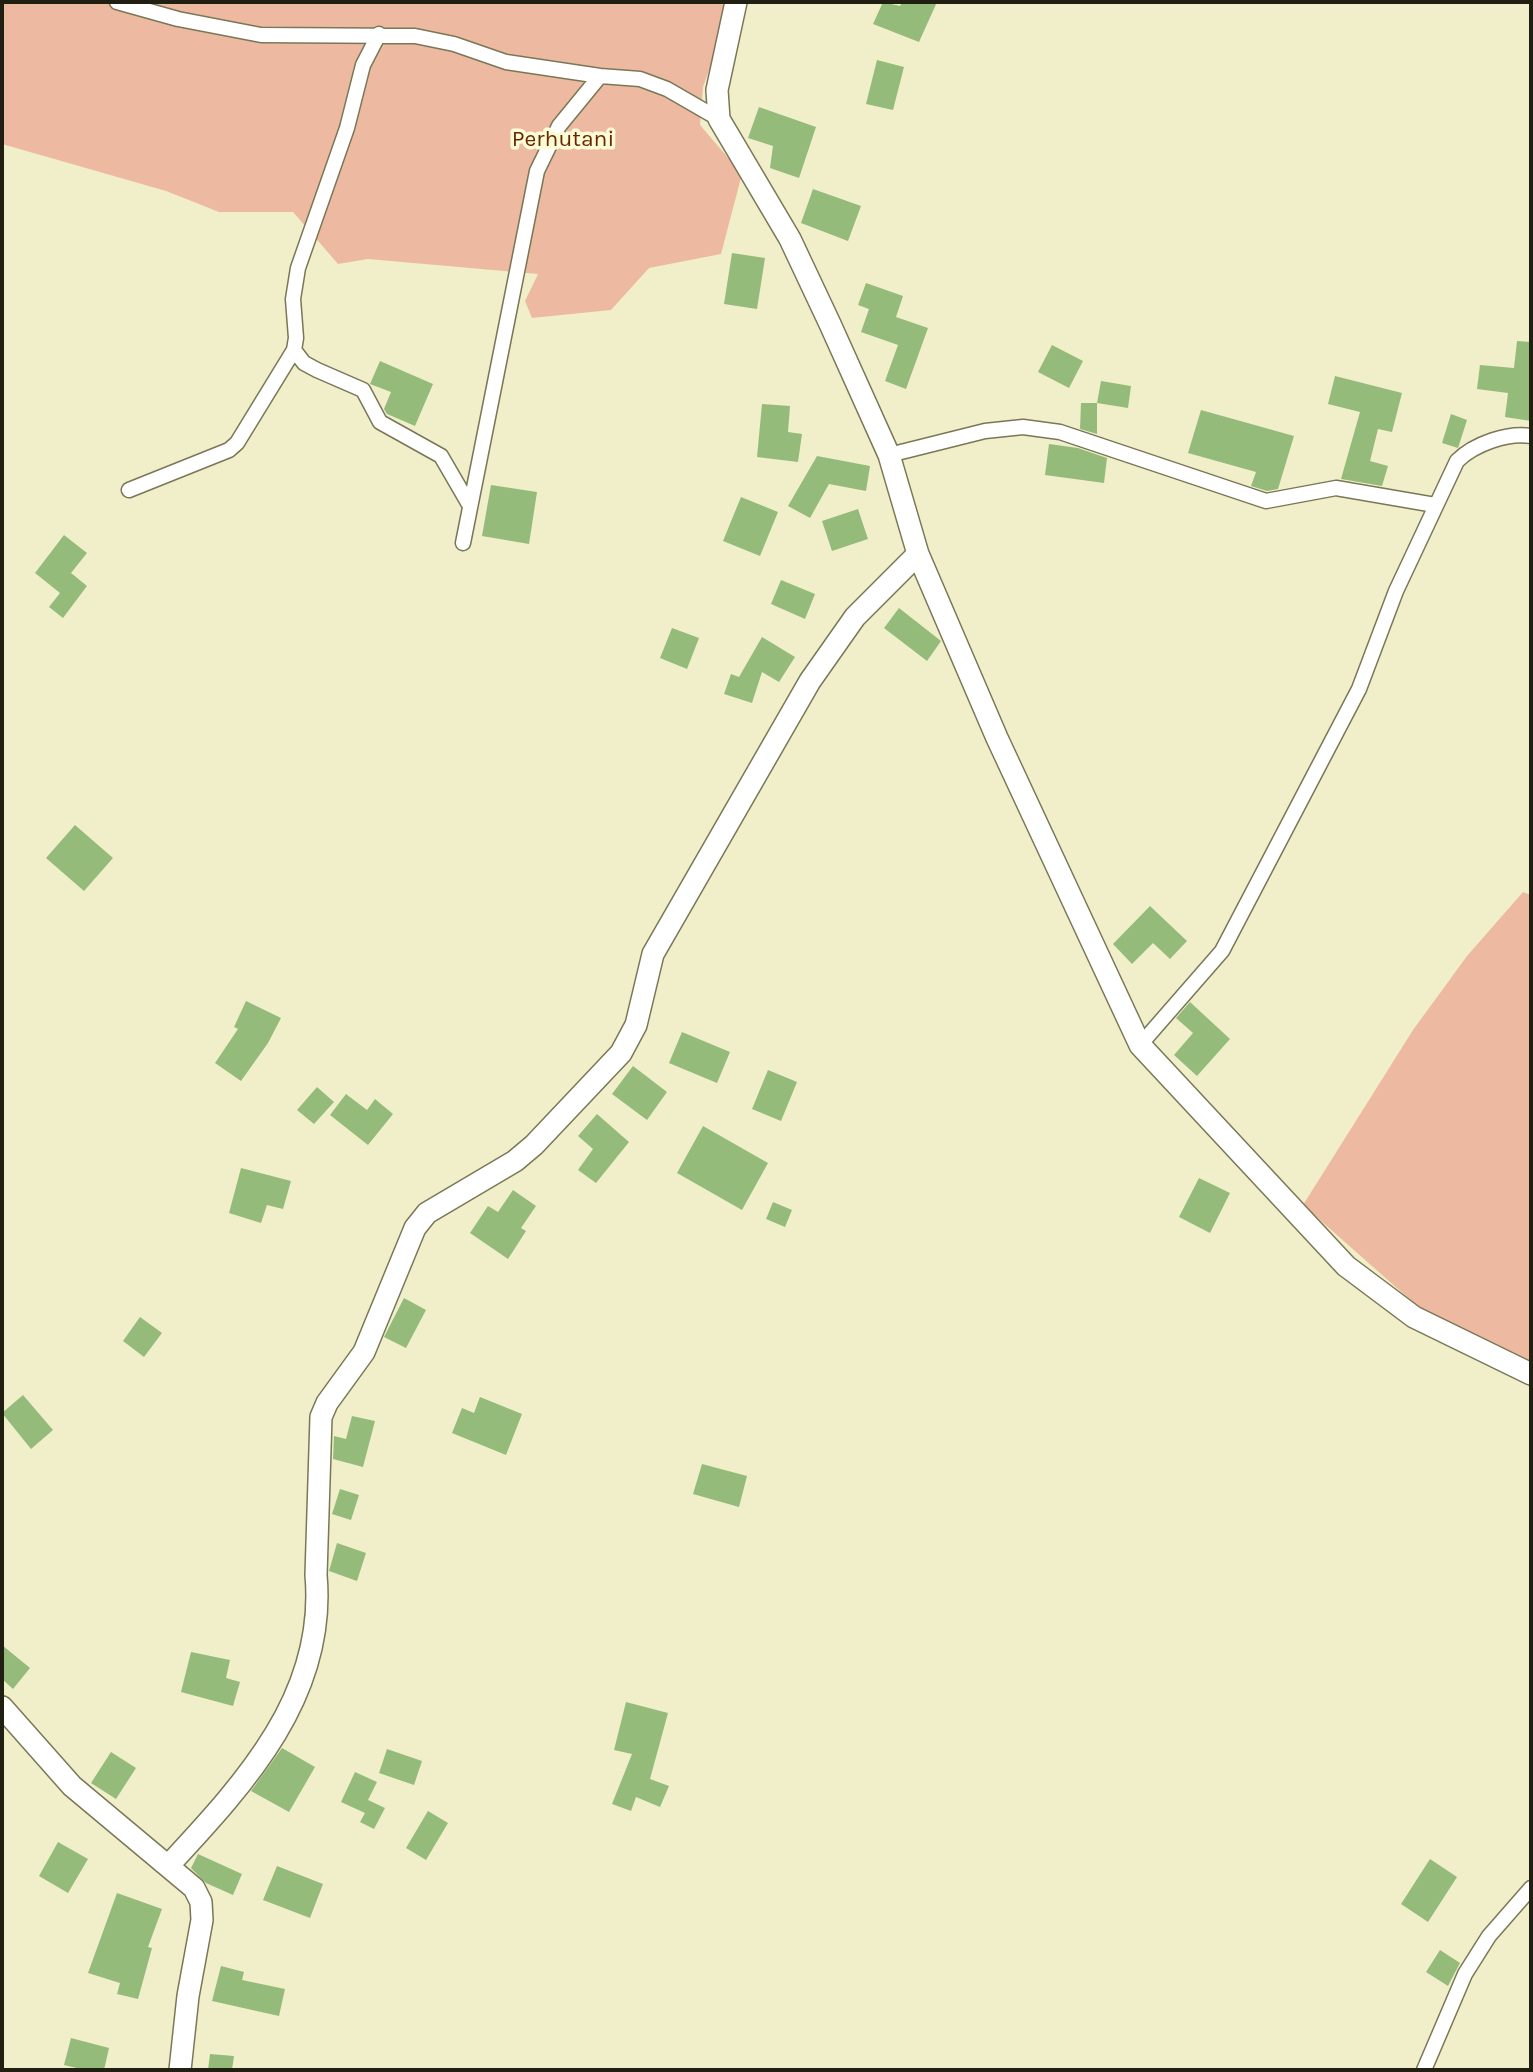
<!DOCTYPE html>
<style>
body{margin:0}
#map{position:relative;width:1533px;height:2072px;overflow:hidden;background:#f1efca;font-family:Karla,sans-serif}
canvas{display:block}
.frame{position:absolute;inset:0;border:4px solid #201f11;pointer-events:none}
</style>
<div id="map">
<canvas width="1533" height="2072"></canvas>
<div class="frame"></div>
</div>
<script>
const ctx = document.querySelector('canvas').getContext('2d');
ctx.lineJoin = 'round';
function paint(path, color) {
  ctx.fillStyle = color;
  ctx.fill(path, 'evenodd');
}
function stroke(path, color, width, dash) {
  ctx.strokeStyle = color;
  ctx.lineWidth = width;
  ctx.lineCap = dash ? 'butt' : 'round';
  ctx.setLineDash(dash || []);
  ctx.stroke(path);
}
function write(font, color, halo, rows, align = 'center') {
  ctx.font = font + ' Karla,sans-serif';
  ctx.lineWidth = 7;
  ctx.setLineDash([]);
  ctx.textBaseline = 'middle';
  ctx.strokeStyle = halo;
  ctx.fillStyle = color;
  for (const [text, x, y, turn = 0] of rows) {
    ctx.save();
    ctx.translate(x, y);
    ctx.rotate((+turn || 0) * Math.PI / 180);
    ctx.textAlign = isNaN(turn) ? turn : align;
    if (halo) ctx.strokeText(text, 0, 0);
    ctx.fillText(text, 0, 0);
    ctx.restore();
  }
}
const green = new Path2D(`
 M2 2H729L723 32 703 87 700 125 742 174 721 254 649 268 611 310 532 318 525 301 538 274 368 259 338 264 293 212H219L166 191 2 144Z
 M1523 892 1531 895V1371L1433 1320 1303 1205 1413 1030 1467 956Z`);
const building = new Path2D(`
 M883 2 900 6 902 2H937L919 42 873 24Z
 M877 60 904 67 893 110 866 104Z
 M759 107 816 127 799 178 770 168 773 146 748 138Z
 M813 189 861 206 848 241 801 223Z
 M732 253 765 258 757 309 724 304Z
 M866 283 903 296 896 317 928 328 906 389 885 381 898 345 861 332 869 309 858 305Z
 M1517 341 1531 342V421L1505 417 1508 393 1477 389 1480 365 1514 368Z
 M1052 345 1083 361 1069 388 1038 372Z
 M380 361 433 384 415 426 387 414 384 409 391 392 370 384Z
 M1335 376 1402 393 1392 432 1378 429 1370 461 1388 466 1382 486 1341 479 1360 412 1328 404Z
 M1101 381 1131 386 1128 408 1097 403Z
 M1081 403H1097V434L1080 429Z
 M762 404 790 406 788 432 802 434 798 462 757 457Z
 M1201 410 1294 436 1278 489 1267 491 1251 486 1256 472 1188 453Z
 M1451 414 1467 420 1458 448 1442 443Z
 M1049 444 1078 448 1107 458 1104 483 1045 475Z
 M817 456 870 466 866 491 829 484 810 518 788 506Z
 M491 485 537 492 529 544 482 536Z
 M741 497 778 512 760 556 723 541Z
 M858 509 868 539 832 551 822 521Z
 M64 535 87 553 71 573 87 586 63 618 49 607 60 593 35 573Z
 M781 580 815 594 805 619 771 604Z
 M899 608 941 641 927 661 884 628Z
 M672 628 699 638 687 669 660 658Z
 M762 637 795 657 779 682 762 672 752 703 724 694 731 674 739 677Z
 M75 825 113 858 84 891 46 858Z
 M1150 906 1187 941 1170 959 1153 943 1132 964 1113 944Z
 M246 1001 281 1018 268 1043 241 1081 215 1063 238 1029 234 1027Z
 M1190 1002 1230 1039 1197 1076 1174 1055 1193 1033 1176 1018Z
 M682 1032 730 1052 717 1083 669 1063Z
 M633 1066 667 1092 647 1120 612 1094Z
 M768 1070 797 1082 781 1121 752 1109Z
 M317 1087 334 1102 314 1124 297 1110Z
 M346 1094 367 1110 375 1099 393 1114 368 1145 330 1115Z
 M597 1114 629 1142 596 1183 578 1170 593 1149 578 1136Z
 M703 1126 768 1163 742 1210 677 1173Z
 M241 1168 291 1181 283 1209 267 1205 261 1223 229 1213Z
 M1199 1178 1230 1193 1210 1233 1179 1217Z
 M513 1190 536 1206 521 1228 526 1231 508 1259 470 1233 488 1206 498 1212Z
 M773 1202 792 1210 785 1227 766 1219Z
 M404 1298 426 1310 406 1348 384 1337Z
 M140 1317 162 1333 144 1357 123 1341Z
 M23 1395 53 1430 31 1449 2 1413Z
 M480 1397 522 1414 506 1455 452 1433 462 1408 474 1413Z
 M352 1416 375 1421 363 1467 333 1459 334 1436 346 1439Z
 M702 1464 747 1476 739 1507 693 1494Z
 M340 1489 359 1495 351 1520 332 1514Z
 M337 1543 366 1553 357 1581 329 1571Z
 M2 1645 30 1668 13 1689 2 1679Z
 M191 1652 230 1660 226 1678 240 1682 233 1706 181 1692Z
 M626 1702 668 1713 650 1779 669 1786 660 1807 636 1797 631 1811 612 1804 632 1754 614 1750Z
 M282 1748 315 1767 289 1812 251 1791Z
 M387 1749 422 1761 414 1785 379 1773Z
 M111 1752 136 1768 116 1799 91 1783Z
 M355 1772 377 1782 368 1800 385 1808 374 1829 360 1822 365 1813 341 1802Z
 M428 1811 448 1823 426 1860 406 1848Z
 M58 1842 88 1859 68 1893 39 1876Z
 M198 1854 242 1874 233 1895 206 1883 191 1868Z
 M1430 1859 1457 1877 1428 1922 1401 1904Z
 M277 1866 323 1884 310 1918 263 1900Z
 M117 1893 162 1909 148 1947 152 1948 138 1999 117 1994 120 1983 88 1973Z
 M1440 1950 1460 1963 1448 1986 1426 1972Z
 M221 1966 244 1972 242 1980 285 1989 279 2016 212 2001Z
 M71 2038 109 2048 104 2070H85L64 2065Z
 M210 2054 234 2056 232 2070H208Z`);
const street = new Path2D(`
 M117 2 178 19 261 35 415 36 454 44 506 62 600 76 640 79 667 89 719 119
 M294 350 304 363 317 370 363 390 380 422 441 456 470 506
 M889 455 985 431 1023 427 1060 432 1266 501 1336 488 1435 505
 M129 490 229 450 237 443 294 350 296 338 293 299 298 268 347 128 363 65 379 34
 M463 543 537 171 559 126 600 76
 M1140 1045 1222 951 1359 689 1396 591 1457 461C1474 444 1508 432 1531 436
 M1424 2070 1465 1974 1489 1936 1531 1888`);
const secondary = new Path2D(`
 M736 2 717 90 719 119 790 239 830 324 889 455 918 554 997 738 1140 1045 1346 1266 1414 1317 1531 1374
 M2 1707 72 1786 194 1888 201 1902 202 1920 188 1996 180 2070
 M168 1866C244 1784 327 1696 316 1575L321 1417 327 1403 364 1352 415 1228 427 1213 515 1161 534 1145 621 1053 636 1025 653 954 810 681 855 617 918 554`);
const parkNames = [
 ["Perhutani",563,139]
];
paint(green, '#edbaa1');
paint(building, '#94bb7a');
stroke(street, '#797756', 17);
stroke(secondary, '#797756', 24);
stroke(street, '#fff', 14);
stroke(secondary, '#fff', 21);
write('23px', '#672800', '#fefcd7', parkNames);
</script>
